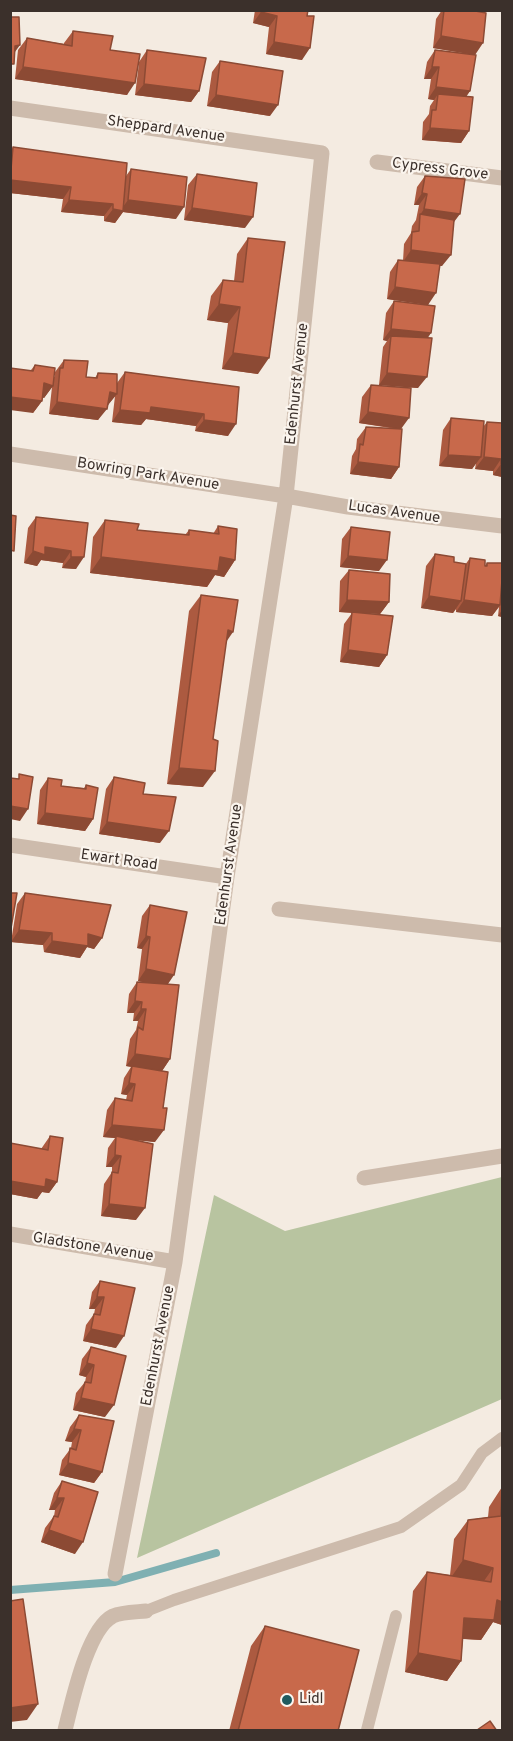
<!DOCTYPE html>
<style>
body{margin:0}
#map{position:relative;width:513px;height:1741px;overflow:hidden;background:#f4ebe1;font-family:Overpass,sans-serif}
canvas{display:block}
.frame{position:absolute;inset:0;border:12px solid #3b302b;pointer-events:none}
</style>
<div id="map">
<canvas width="513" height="1741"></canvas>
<div class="frame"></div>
</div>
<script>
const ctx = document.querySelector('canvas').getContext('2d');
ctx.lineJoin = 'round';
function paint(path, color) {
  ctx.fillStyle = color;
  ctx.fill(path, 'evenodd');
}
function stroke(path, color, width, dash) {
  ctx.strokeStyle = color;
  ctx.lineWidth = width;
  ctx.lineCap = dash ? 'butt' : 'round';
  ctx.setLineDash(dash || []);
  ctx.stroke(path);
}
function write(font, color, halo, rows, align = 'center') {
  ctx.font = font + ' Overpass,sans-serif';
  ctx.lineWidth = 4.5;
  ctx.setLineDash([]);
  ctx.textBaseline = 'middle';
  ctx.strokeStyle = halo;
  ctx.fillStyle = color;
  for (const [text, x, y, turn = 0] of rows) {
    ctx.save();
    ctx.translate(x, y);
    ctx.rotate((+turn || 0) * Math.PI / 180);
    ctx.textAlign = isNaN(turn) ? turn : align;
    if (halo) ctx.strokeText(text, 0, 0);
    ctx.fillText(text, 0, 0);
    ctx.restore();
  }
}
const green = new Path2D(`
 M502 1177V1399L137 1558 214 1195 285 1231Z`);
const stream = new Path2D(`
 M10 1590 115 1582 216 1553`);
const lane = new Path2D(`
 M146 1611 174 1600 401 1527 461 1485 482 1453 502 1438
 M367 1730 396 1616`);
const street = new Path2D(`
 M10 108 322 153 286 496 227 877 175 1262 115 1574
 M377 162 502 178
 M10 454 286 496 348 507 502 526
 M10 845 227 877
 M279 909 502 935
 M364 1178 502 1156
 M10 1234 175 1262
 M65 1730C72 1703 87 1629 113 1616 122 1612 137 1612 146 1611`);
const wall = new Path2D(`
 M255 10H308L302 60 266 54 269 27 253 23Z
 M442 10H470L475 54 470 91 466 96 469 131 461 143 422 140 423 122 429 114 430 106 434 100 428 99 431 79H424L427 62 435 50 470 54 433 48 436 19Z
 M73 31 110 50 139 62 147 50 199 91 191 102 135 95 139 63 127 95 15 79 18 50 27 38 64 44V43Z
 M220 61 270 116 207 106 212 72Z
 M13 147 126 176 131 169 176 219 123 212 115 223 104 221V216L61 212 63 199 10 193V152Z
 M197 174 245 228 184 220 188 185Z
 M425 176 453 223 442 266H440L428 305 387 299 390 272 398 260 403 261 404 244 411 233 412 226 416 220 419 205H414L417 187Z
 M248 238 258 374 222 369 228 323 207 320 211 296 223 280 234 281 237 254Z
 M394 301 428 338 418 388 379 385 383 347 387 341 383 340 386 313Z
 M64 360 86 377 95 378 98 373 117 383 125 372 239 387 228 436 195 431 196 426 146 419 141 425 112 422 115 396 108 405H107L98 420 49 414 52 387 44 398 42 397V401L33 413 31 370 35 365 53 378 55 376V372Z
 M371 385 401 429 399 467 391 479 350 474 352 456 356 449 357 439 366 427 396 429 359 423 362 397Z
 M451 418 483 427 487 422 502 423V477L493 475V471L475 469 476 463 472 469 439 466 443 430Z
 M36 517 88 523 76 569 62 568 63 563 41 560 37 566 24 563 28 528Z
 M105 520 137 530 185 535 189 530 213 534 218 526 235 560 224 577 215 575 207 587 90 573 93 537Z
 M351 527 379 571 340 567 342 539Z
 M435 554 454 562 465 565 470 558 485 566 487 563H502V617L498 616 499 607 492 616 456 612V609L453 613 421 608 426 566Z
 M349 570 389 602 380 614 363 613 387 655 379 667 340 662 344 624 352 613 339 612 340 581Z
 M201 595 226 641 203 787 167 784 189 611Z
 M114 777 143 794 160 843 99 834 106 789Z
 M48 778 61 786 84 788 86 785 93 819 85 831 37 824 40 790Z
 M25 893 102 938 94 949 87 947 80 958 44 952 43 945 11 942 17 904Z
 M150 905 168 984 170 1059 162 1071 155 1142 134 1140 136 1220 101 1216 104 1184 112 1172V1167H106L108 1148 115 1138 103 1137 107 1110 115 1098 126 1100 127 1095 121 1094 124 1078 131 1067 126 1066 130 1039 136 1030 138 1021H133L134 1013H127L129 994 137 982 146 983 138 981 142 949 137 948 142 916Z
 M50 1136 57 1182 49 1193 42 1192 37 1199 10 1194V1143L41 1149Z
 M100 1281 116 1348 83 1341 86 1325 94 1314 95 1309H89L92 1292Z
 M91 1347 105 1417 73 1410 76 1393 85 1382 86 1377 79 1375 82 1359Z
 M79 1415 102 1472 94 1483 59 1475 62 1460 71 1448 72 1442 65 1441 70 1427Z
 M62 1481 75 1554 41 1542 45 1528 54 1516 55 1510H49L54 1493Z
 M502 1487V1625L493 1622 481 1640 463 1639 461 1661 447 1681 405 1672 413 1591 427 1572 450 1575 454 1539 468 1520 488 1517 489 1507Z
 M265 1626 338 1731H229L251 1646Z`);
const shadedWall = new Path2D(`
 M261 12 277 16 269 27 253 23Z
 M441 36 483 43 475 55 433 48Z
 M274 42 310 48 302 60 266 54Z
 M20 45 12 56 15 46Z
 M23 67 135 83 127 95 15 79Z
 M432 67H439L431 79H424Z
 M144 84 199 91 191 102 135 95Z
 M436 87 470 91 462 103 438 94 434 100 428 99Z
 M216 95 278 105 270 116 207 106Z
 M430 128 469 131 461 143 422 140Z
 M10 180 71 187 63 199 10 193Z
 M422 193 427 194 419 205H414Z
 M69 200 113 204 104 216 61 212Z
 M128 200 184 207 176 219 123 212 115 223 104 221 113 209 120 211Z
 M192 208 253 217 245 228 184 220Z
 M424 209 460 214 451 226 420 215Z
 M411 250 451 255 442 266 403 262Z
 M395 287 436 293 428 305 387 299Z
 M219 304 240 307 228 323 207 320Z
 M391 329 431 333 423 345 391 336 387 341 383 340Z
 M233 353 269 358 258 374 222 369Z
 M387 373 427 377 418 388 379 385Z
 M44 383 53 386 44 398 36 394Z
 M110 392 117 394 108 405 102 403Z
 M10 397 42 401 33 413 10 410Z
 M57 402 107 409 98 420 49 414Z
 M151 407 204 414 196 426 146 419 141 425 112 422 120 410Z
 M368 412 409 418 401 429 359 423Z
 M204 420 236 424 228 436 195 431Z
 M448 455 481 457 472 469 439 466Z
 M484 457 501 459 493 471 475 469Z
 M358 462 399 467 391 479 350 474Z
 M501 464H502V477L493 475Z
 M45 547 71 551 63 563 41 560 37 566 24 563 33 551Z
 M348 556 387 560 379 571 340 567Z
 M71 557H84L76 569 62 568Z
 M101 557H220L235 560 224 577 215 575 207 587 90 573Z
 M429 596 461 601 453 613 421 608Z
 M347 600 389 602 380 614 339 612Z
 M464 600 500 605 492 616 456 612Z
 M502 610V617L498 616Z
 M228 630 233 632 222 648Z
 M348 650 387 655 379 667 340 662Z
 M179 768 215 771 203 787 167 784Z
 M10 806 28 809 20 821 10 819Z
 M45 813 93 819 85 831 37 824Z
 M107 822 169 831 160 843 99 834Z
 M19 930 52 933 43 945 11 942Z
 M88 934 102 938 94 949 87 947 80 958 44 952 52 941Z
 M146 936 150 937 142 949 137 948Z
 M146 969 174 975 166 987 138 981Z
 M135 1001 142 1002 134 1013H127Z
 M141 1009H146L138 1021H133Z
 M135 1054 170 1059 162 1071 126 1066Z
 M129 1083 135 1084 127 1095 121 1094Z
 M112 1125 164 1130 155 1142 116 1138V1136L115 1138 103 1137Z
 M115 1155 121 1156 112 1167H106Z
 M46 1179 57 1182 49 1193 42 1192 37 1199 10 1194V1181Z
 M109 1204 145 1208 136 1220 101 1216Z
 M97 1297H104L95 1309H89Z
 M91 1329 124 1336 116 1348 83 1341Z
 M87 1363 94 1365 86 1377 79 1375Z
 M81 1398 114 1405 105 1417 73 1410Z
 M74 1429 81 1430 72 1442 65 1441Z
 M68 1463 102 1472 94 1483 59 1475Z
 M57 1498H64L55 1510H49Z
 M49 1530 83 1542 75 1554 41 1542Z
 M463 1560 493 1568 479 1588 450 1579Z
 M497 1600 502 1602V1625L493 1622 481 1640 451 1638 464 1618Z
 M418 1653 461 1661 447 1681 405 1672Z
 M38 1704 27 1720 10 1722V1708Z`);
const building = new Path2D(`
 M261 10H308L307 16H314L310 48 274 42 277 16 261 12Z
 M444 10H470L486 13 483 43 441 36Z
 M10 17H19L20 45 15 46 14 64H10Z
 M73 31 113 36 110 50 140 54 135 83 23 67 27 38 72 46Z
 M147 50 206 58 199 91 144 84Z
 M435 50 476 55 470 91 436 87 439 67H432Z
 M220 61 283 71 278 105 216 95Z
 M438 94 473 97 469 131 430 128 432 110H436Z
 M13 147 127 163 123 211 113 209V204L69 200 71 187 10 180Z
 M131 169 187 177 184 207 128 200Z
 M197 174 257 183 253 217 192 208Z
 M425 176 465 179 460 214 424 209 427 194 422 193Z
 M420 214 454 220 451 255 411 250 412 232 419 231Z
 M248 238 285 242 269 358 233 353 240 307 219 304 223 280 243 282Z
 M398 260 440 264 436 293 395 287Z
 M394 301 435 306 431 333 391 329Z
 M391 336 432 338 427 377 387 373Z
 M64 360 88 361 86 377 97 378 98 373 117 374V394L110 392 107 409 57 402 60 368H63Z
 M35 365 55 368 53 386 44 383 42 401 10 397V368L33 371Z
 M125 372 239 387 236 424 204 420V414L151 407 150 413 120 410Z
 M371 385 411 388 409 418 368 412Z
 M451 418 484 421 481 457 448 455Z
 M487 422 502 423V464H501V459L484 457Z
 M366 427 402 429 399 467 358 462 360 444 363 445Z
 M10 515 16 516 14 551 10 550Z
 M36 517 88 523 84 557H71V551L45 547V555L33 551Z
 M105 520 139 524 137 530 189 535V530L219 534 218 526 237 529 235 560 220 557 218 571 101 557Z
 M351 527 390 532 387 560 348 556Z
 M435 554 454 557V562L466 564 461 601 429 596Z
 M470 558 485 560V566H487V563H502V580L500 605 464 600Z
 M349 570 390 574 389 602 347 600Z
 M201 595 238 600 233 632 228 630 213 739 218 741 215 771 179 768Z
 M352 612 393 616 387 655 348 650Z
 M19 774 33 777 28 809 10 806V778L19 779Z
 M114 777 145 783 143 794 176 797 169 831 107 822Z
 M48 778 62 780 61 786 86 789V785L98 788 93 819 45 813Z
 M10 893H17L11 928H10Z
 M25 893 111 905 102 938 88 934V946L52 941V933L19 930Z
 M150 905 187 912 174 975 146 969 150 937 146 936Z
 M137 982 179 985 170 1059 135 1054 138 1027 143 1030 146 1009H141L142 1002 135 1001Z
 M132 1066 168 1072 163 1108H167L164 1130 112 1125 115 1098 132 1101 135 1084 129 1083Z
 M50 1136 63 1138 57 1182 46 1179 45 1187 10 1181V1143L48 1150Z
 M116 1136 153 1144 145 1208 109 1204 112 1172 118 1173 121 1156 115 1155Z
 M100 1281 135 1288 124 1336 91 1329 94 1314 100 1315 104 1297H97Z
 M91 1347 126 1356 114 1405 81 1398 85 1382 91 1383 94 1365 87 1363Z
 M79 1415 114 1421 102 1472 68 1463 70 1448 76 1450 81 1430 74 1429Z
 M62 1481 98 1492 83 1542 49 1530 54 1516 58 1517 64 1498H57Z
 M502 1487V1602L497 1600 494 1620 464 1618 461 1661 418 1653 427 1572 491 1582 493 1568 463 1560 468 1520 501 1516Z
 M23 1599 38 1704 10 1708V1601Z
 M265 1626 359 1650 338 1731H238Z
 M490 1721 497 1731H477V1730Z`);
const markers = [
 [287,1700,6,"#1f5a5e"]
];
const streetNames = [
 ["Sheppard Avenue",166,130,8],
 ["Cypress Grove",440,170,7],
 ["Edenhurst Avenue",298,384,-84],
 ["Bowring Park Avenue",148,475,9],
 ["Lucas Avenue",394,513,8],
 ["Ewart Road",119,861,8],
 ["Edenhurst Avenue",230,865,-82],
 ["Gladstone Avenue",93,1248,9],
 ["Edenhurst Avenue",159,1346,-79]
];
const poiNames = [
 ["Lidl",299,1700]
];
paint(green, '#b8c4a0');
stroke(stream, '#7fb0b2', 8);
stroke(lane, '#cdbbac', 12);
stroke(street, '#cdbbac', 15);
paint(wall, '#ac5a40');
paint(shadedWall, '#8c4a34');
paint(building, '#c8694b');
stroke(building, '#8c4a34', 1.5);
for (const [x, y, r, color] of markers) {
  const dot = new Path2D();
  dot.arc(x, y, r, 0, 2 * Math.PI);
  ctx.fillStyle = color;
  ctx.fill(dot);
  stroke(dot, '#fbf5ee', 2);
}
write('15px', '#3b302b', '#fbf5ee', streetNames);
write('15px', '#3b302b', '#fbf5ee', poiNames, 'left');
</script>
